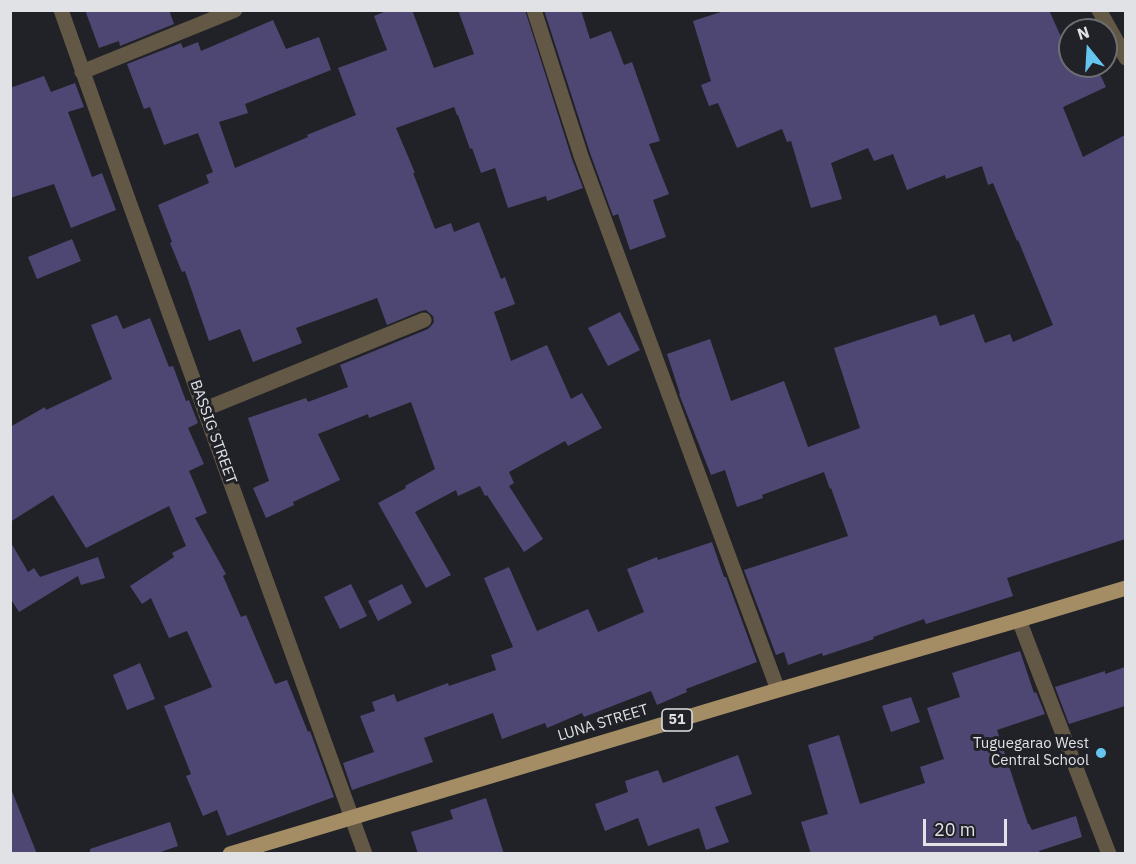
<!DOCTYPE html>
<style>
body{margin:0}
#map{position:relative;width:1136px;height:864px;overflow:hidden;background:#202227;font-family:"IBM Plex Sans",sans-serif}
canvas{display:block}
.frame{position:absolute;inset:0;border:12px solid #e1e2e6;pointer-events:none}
.north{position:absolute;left:1058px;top:18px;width:60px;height:60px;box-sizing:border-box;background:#202227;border:2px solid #6d6f73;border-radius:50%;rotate:342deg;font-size:16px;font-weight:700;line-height:24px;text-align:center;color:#e1e2e6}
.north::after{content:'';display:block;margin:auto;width:21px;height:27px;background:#65c5ee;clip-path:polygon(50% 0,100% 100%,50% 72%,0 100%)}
.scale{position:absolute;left:923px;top:819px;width:84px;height:27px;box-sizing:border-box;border:3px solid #e1e2e6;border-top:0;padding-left:8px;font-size:18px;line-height:21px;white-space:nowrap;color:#e1e2e6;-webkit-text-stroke:4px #202227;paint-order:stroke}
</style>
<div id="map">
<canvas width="1136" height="864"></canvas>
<div class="frame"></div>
<div class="north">N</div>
<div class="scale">20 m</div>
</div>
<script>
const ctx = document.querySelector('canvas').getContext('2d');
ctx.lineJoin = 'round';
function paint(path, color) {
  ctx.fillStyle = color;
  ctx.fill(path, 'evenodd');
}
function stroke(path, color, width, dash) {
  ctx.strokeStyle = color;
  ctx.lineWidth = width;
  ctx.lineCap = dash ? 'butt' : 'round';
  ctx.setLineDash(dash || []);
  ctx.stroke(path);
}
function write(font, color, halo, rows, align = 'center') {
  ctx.font = font + ' "IBM Plex Sans",sans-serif';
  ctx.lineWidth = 6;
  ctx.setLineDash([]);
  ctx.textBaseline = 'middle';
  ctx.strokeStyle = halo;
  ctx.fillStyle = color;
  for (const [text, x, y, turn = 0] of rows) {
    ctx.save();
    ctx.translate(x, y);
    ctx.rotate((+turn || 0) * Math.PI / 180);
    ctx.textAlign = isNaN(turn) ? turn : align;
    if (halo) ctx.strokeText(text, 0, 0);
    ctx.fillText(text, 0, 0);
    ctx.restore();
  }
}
const building = new Path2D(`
 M85 10H169L174 24 120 46 119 41 99 48Z
 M389 10H412L434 68 474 54 458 10H525L572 159 583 188 547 201 546 196 508 208 495 168 481 173 472 148 470 149 458 115H457L454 107 396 128 415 173H413L435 229 451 223 454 232 479 222 501 279 505 277 515 304 494 312 511 361 547 345 571 399 582 393 602 428 568 446 565 441 509 472 514 483 509 486 543 539 524 552 487 495 485 496 480 486 458 496 456 490 415 512 451 575 426 588 378 503 406 488 405 486 435 469 411 402 369 418 368 414 318 434 340 480 293 502 294 505 266 518 253 488 269 481 248 418 306 398 308 402 348 387 340 365 428 329 431 326 434 322 433 316 426 310 421 311 387 325 377 298 296 328 302 343 253 362 240 329 209 341 185 271 182 272 170 243 172 242 158 205 209 183 206 175 213 172 198 133 164 145 150 107 144 109 127 64 181 43 183 48 198 42 201 51 273 20 286 49 319 37 331 70 245 104 248 113 219 122 235 168 308 137 307 135 356 115 338 68 387 50 374 16Z
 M544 10H581L590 39 611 31 624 65 632 62 660 141 649 144 669 194 653 200 666 237 630 250 618 214 613 216 590 153Z
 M727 10H1049L1070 57V66H1096L1106 87 1063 107 1083 157 1125 135V539L1007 578 1013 596 926 624 924 619 873 637 874 639 823 656 822 653 788 665 784 652 776 655 744 570 848 536 831 488 830 489 824 472 762 495 763 498 737 507 725 470 711 475 679 394H680L667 354 710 339 731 401 784 381 808 447 860 428 834 348 936 315 940 326 974 314 985 343 1010 334 1013 342 1053 325 1018 240 1017 241 993 183 988 185 982 166 946 179 945 175 907 190 893 154 874 161 868 148 831 163 842 199 811 208 791 141 787 142 782 129 737 148 718 103 709 106 701 85 711 81 693 21Z
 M44 76 51 92 75 83 84 107 68 112 92 177 102 173 116 210 71 228 54 184 10 198V88Z
 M72 239 81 261 37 279 28 257Z
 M620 312 640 350 608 366 588 328Z
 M117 315 123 329 150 318 169 367 173 366 186 401 189 400 198 423 188 428 204 464 189 471 207 513 195 518 226 574 223 576 241 617 246 615 275 684 287 680 308 732 310 731 334 797 227 836 217 810 203 816 186 776 191 774 164 706 212 687 187 631 169 638 151 598 142 604 130 586 174 557 172 553 186 546 169 506 86 548 53 495 10 522V427L45 407 46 410 112 379 91 325Z
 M10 541 28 572 34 568 40 577 98 557 105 578 81 585 78 576 19 612 10 598Z
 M712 542 724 577H726L757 662 686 689 687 692 657 705 651 691 584 717 582 713 547 728 545 723 502 739 493 713 424 738 433 762 352 790 343 763 374 752 360 716 375 711 372 702 394 694 397 702 448 683 449 686 496 670 491 655 513 647 484 578 509 567 537 631 588 609 598 632 644 612 627 569 657 557 658 560Z
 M351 584 367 616 340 629 324 597Z
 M402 584 412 603 378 621 368 601Z
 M1020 651 1034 693 1036 692 1045 714 997 730 1028 824H1029L1032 830 1076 816 1082 837 1039 851 1040 854H811L801 822 828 814 808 745 839 735 860 804 925 783 920 767 944 759 927 708 960 697 952 673Z
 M140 663 155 699 127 710 113 675Z
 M1125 667V706L1069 724 1055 687 1105 671V674Z
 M911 697 920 722 891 732 882 706Z
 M738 755 752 794 715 807 729 842 706 850 699 828 648 846 638 818 605 831 595 804 628 792 625 781 658 770 663 783Z
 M10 789H11L37 854H10Z
 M486 798 504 854H418L411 832 453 819 450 810Z
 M170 822 178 846 155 854H90V849Z`);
const minor = new Path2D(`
 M61 10 128 199 365 854
 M534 10 581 156 778 690
 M1099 10 1126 58
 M82 72 235 10
 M205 409 424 320
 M1019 620 1109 854`);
const major = new Path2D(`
 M230 854 778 690 1019 620 1126 588`);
const markers = [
 [1101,753,6,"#65c5ee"]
];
const shields = [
 [677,720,30]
];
const shieldNames = [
 ["51",677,720]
];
const streetNames = [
 ["BASSIG STREET",213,432,70],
 ["LUNA STREET",603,723,-17]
];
const poiNames = [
 ["Tuguegarao West",1089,744],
 ["Central School",1089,761]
];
paint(building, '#4f4773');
stroke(minor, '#635745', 15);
stroke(major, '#a48c65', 15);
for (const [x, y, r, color] of markers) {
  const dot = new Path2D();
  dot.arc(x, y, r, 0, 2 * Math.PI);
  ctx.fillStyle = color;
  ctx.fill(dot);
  stroke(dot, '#202227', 2);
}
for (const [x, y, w] of shields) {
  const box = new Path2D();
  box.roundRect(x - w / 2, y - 11, w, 22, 4.5);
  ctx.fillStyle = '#202227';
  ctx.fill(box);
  stroke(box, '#e1e2e6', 1.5);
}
write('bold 14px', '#e1e2e6', null, shieldNames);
write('15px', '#e1e2e6', '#202227', streetNames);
write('15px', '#e1e2e6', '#202227', poiNames, 'right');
</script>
